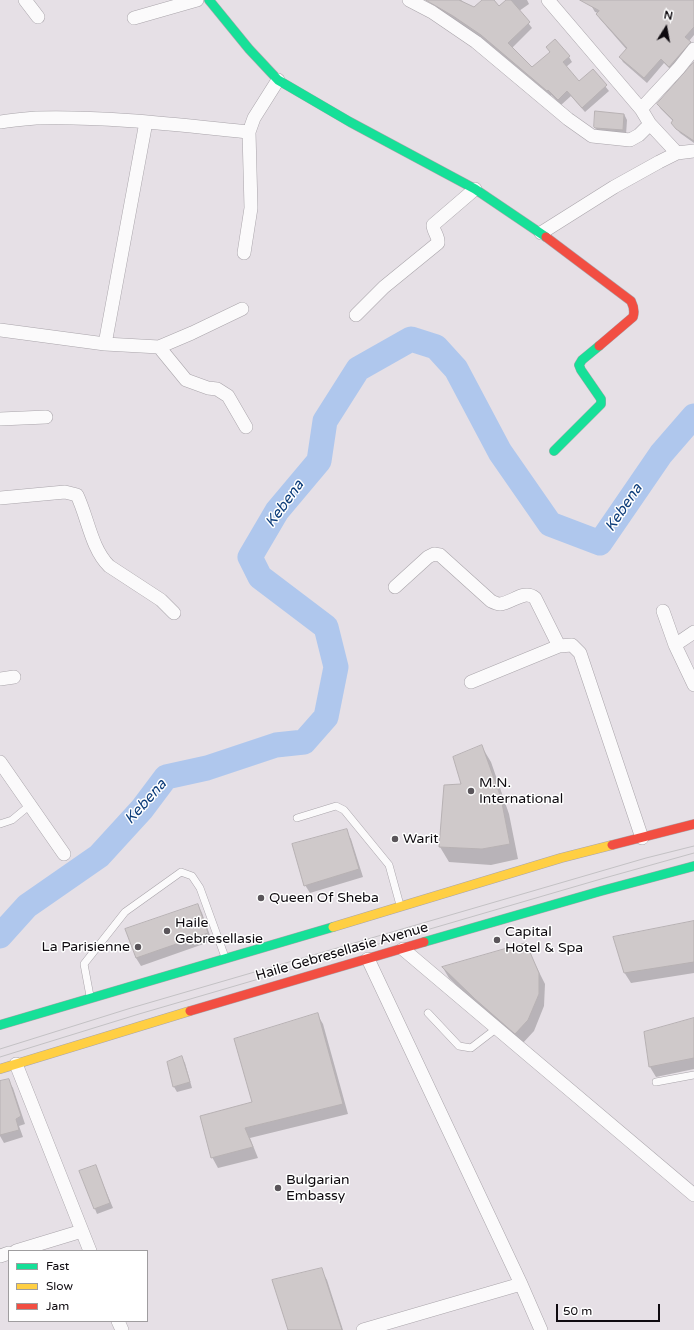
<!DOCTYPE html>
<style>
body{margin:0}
#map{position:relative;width:694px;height:1330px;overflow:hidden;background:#e6e0e6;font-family:"Varela Round",sans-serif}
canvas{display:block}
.legend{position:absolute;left:8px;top:1250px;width:140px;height:72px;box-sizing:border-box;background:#fff;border:1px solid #9f9d9f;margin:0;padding:5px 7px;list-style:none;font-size:12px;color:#0e0a0f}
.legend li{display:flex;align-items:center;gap:8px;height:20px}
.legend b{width:20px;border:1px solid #9f9d9f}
.north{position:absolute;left:646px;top:8px;width:40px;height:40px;-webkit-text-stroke:3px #fff;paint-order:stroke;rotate:11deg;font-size:11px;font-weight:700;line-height:16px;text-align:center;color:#0e0a0f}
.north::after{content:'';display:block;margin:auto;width:14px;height:18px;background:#0e0a0f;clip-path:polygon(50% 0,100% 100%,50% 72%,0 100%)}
.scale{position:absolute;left:556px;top:1304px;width:104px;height:18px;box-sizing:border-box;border:2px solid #0e0a0f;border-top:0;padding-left:5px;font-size:12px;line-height:14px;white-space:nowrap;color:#0e0a0f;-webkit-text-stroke:3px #fff;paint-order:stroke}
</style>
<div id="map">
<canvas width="694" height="1330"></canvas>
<ul class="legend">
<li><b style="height:5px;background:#16e098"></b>Fast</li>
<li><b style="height:5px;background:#ffcf43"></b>Slow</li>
<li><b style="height:5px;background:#f24e42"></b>Jam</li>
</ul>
<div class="north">N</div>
<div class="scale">50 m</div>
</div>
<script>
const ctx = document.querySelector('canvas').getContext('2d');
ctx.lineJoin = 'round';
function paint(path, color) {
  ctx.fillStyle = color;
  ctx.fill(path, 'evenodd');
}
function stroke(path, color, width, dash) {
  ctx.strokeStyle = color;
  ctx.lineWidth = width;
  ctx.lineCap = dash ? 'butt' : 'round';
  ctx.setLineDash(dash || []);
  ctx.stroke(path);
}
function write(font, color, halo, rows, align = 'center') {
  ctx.font = font + ' "Varela Round",sans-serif';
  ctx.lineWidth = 3;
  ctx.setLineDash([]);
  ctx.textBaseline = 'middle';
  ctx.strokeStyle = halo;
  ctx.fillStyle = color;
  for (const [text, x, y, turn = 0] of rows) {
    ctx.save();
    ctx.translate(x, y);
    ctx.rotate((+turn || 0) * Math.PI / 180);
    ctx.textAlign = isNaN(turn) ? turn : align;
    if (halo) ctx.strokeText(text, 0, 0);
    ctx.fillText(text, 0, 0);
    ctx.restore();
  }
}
const shadow = new Path2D(`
 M434 0H461L466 4 474 8 483 0H492L498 7 507 0H527L529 4 519 11 532 28 512 48 532 68 551 53 547 47 569 57 572 62 566 67 579 82 593 71 609 91 585 112 571 96 561 105 551 95V96L485 41 438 9Z
 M597 0H694V35L689 41 693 47 672 71 664 63 647 83 623 62 620 57 627 50 600 19 597 14 598 13 595 12 592 7Z
 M694 64V143L680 133 672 123 673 121 660 108 658 104Z
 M624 114 627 120 626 135 598 132 595 127Z
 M482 747 491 762 509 814 518 859 491 865 449 862 440 847 463 785Z
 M346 831 351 839 363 877 310 893 305 885Z
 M198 905 202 913 212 941 141 966 136 958 127 930Z
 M694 922V973L631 983 624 972Z
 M525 944 545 984 544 1006 534 1031 522 1044 482 1010 449 978 443 968Z
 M317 1014 323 1024 348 1114 250 1138 258 1158 218 1168 212 1157Z
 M694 1019V1069L656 1077 650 1067Z
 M182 1058 185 1063 192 1088 177 1092 174 1087 168 1063Z
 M8 1080 13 1088 25 1124 19 1126 23 1137 4 1143 0 1136V1082Z
 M80 1172H98L113 1208 97 1214Z
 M321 1269 327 1280 343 1330H289Z`);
const river = new Path2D(`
 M0 936 27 906 99 856 142 809 166 777 207 768 276 745 304 742 326 717 336 667 326 627 260 577 250 557 277 511 319 461 325 421 358 369 411 339 436 347 456 369 500 452 550 524 600 543 661 454 694 416`);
const building = new Path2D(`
 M426 0H459L474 7 482 0H494L499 6 506 0H511L530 22 508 43 532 67 550 52 546 47 555 39 570 56 563 62 579 81 593 69 607 85 582 108 567 91 558 100 548 90 547 91 481 35 453 16Z
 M580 0H694V27L685 37 691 42 669 67 661 59 644 78 619 57 627 48 596 14 599 11Z
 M694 62V141L676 129 671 123 673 120 657 104Z
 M595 111 624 114 623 130 595 128 594 127Z
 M482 745 501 798 510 844 482 849 439 847 444 785 461 784 453 757Z
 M347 829 359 869 304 886 292 844Z
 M198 904 208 933 136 958 125 929Z
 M694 921V962L624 973 613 937Z
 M526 943 539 973V994L528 1020 515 1034 475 999 442 967Z
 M318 1013 343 1104 245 1128 253 1147 211 1158 200 1116 252 1102 234 1039Z
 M694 1018V1058L649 1067 644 1032Z
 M182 1056 190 1082 173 1087 167 1062Z
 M9 1079 21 1116 16 1119 19 1130 0 1135V1081Z
 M96 1165 110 1203 94 1209 79 1171Z
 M322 1268 342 1330H288L272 1280Z`);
const lane = new Path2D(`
 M297 818 336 806 344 810 389 865 400 905
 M0 824 12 820 30 805
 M90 996 84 964 125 912 181 872 192 876 200 888 225 957
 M428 1013 459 1046 471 1048 497 1028
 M656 1082 694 1075`);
const street = new Path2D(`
 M25 0 38 17
 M409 0 432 12 476 42 568 119 592 136 630 140 639 135 650 124 641 109 548 0
 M134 18 197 0
 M641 109 679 68 694 49
 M0 122C12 120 24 119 36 118 107 116 179 125 249 132L251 208 244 253
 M650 124 677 153
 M249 132 254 118 278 80
 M541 233 614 187 659 162 677 153 694 151
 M356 315 384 287 438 243C439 237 433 231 433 225L475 189
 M0 330 105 344 146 122
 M105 344 159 347 192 333 242 309
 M159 347 186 380 208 388 217 389 228 396 246 427
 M0 419 46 417
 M0 498 65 492 77 495C88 518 91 548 109 566L161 600 174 613
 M395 587 428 557 434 554 440 555 491 601C493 602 497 604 500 604 512 603 524 589 535 598L559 646
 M663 611 675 645 694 685
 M675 645 694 632
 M0 679 14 677
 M471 682 559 646 572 645 580 653 642 838
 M0 762 64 854
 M403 949 694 1195
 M368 959 521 1284 541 1330
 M16 1064 90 1251
 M16 1251 82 1231
 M0 1256 9 1253
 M118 1321 122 1330
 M363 1330 521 1284`);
const fast = new Path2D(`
 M209 0 249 49 278 80 350 122 475 189 546 237
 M554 451 601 404V399L581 370 579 365 582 360 599 346
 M424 942 601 891 694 866
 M0 1025 333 927`);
const slow = new Path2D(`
 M333 927 561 858 612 845
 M0 1069 190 1011`);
const jam = new Path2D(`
 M546 237 631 301C634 307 635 311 633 317L599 346
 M612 845 694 824
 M190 1011 424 942`);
const tram = new Path2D(`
 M0 1049 131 1008 646 858 694 846
 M0 1057 139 1014 601 879 694 853`);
const markers = [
 [471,791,4,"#5a555a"],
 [395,839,4,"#5a555a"],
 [261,898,4,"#5a555a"],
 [167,931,4,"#5a555a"],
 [497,940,4,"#5a555a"],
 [138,947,4,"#5a555a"],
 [278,1188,4,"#5a555a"]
];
const poiNames = [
 ["M.N.",479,783],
 ["International",479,799],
 ["Warit",403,839],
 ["Queen Of Sheba",269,898],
 ["Haile",175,923],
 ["Gebresellasie",175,939],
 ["Capital",505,932],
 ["Hotel & Spa",505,948],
 ["La Parisienne",130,947,"right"],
 ["Bulgarian",286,1180],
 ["Embassy",286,1196]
];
const streetNames = [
 ["Haile Gebresellasie Avenue",342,952,-16]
];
const waterNames = [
 ["Kebena",285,504,-54],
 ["Kebena",624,508,-56],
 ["Kebena",146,802,-48]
];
paint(shadow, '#0003');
stroke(river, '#afc7ed', 25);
paint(building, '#cfc9ca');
stroke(building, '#b7b1b3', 1);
stroke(lane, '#a9a4aa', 8);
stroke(street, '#a9a4aa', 14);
stroke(fast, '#a9a4aa', 10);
stroke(slow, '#a9a4aa', 10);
stroke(jam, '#a9a4aa', 10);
stroke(lane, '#fbfafb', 7);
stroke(street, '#fbfafb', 13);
stroke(fast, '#16e098', 9);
stroke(slow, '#ffcf43', 9);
stroke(jam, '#f24e42', 9);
stroke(tram, '#c3c1c4', 1);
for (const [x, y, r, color] of markers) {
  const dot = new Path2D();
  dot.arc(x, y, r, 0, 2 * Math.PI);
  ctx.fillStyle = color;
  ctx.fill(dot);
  stroke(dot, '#fff', 1.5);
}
write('14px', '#0e0a0f', '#fff', poiNames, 'left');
write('14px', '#0e0a0f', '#fff', streetNames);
write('italic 15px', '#0d3d7a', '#fff', waterNames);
</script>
